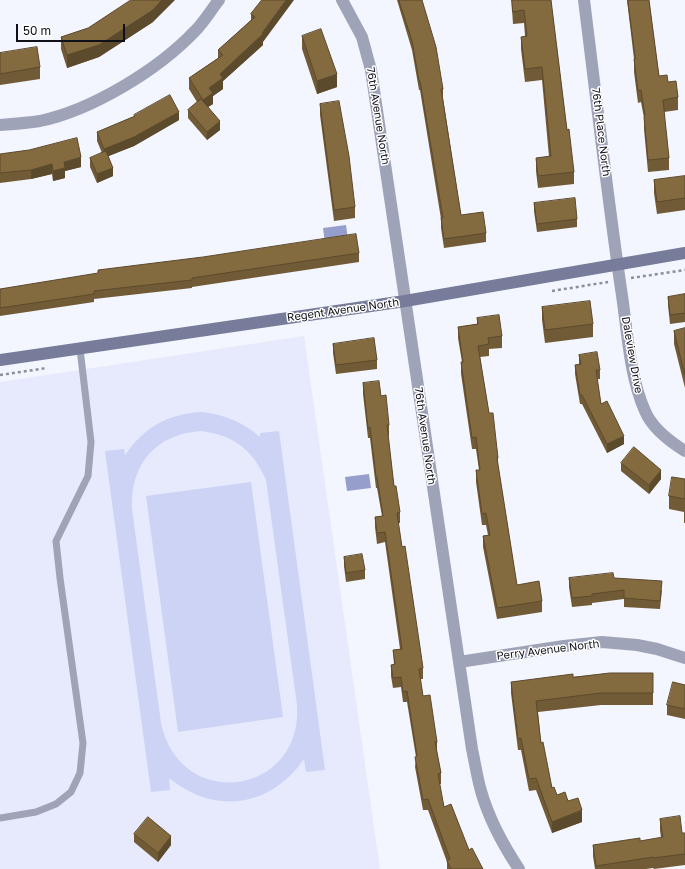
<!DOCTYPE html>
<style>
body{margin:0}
#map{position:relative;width:685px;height:869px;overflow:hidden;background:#f3f5ff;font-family:"Golos Text",sans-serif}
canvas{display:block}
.scale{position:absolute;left:16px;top:24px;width:109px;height:18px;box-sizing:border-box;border:2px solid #0f1018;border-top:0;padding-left:5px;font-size:12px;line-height:14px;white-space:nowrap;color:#0f1018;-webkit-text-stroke:3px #fff;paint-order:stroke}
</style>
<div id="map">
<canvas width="685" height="869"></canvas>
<div class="scale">50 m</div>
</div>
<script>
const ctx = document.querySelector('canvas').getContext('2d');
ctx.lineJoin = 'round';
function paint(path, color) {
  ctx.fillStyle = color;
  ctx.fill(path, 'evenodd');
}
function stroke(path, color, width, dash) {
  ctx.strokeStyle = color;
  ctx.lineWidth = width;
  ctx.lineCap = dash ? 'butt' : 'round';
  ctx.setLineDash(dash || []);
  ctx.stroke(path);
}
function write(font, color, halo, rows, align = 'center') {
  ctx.font = font + ' "Golos Text",sans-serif';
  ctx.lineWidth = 3;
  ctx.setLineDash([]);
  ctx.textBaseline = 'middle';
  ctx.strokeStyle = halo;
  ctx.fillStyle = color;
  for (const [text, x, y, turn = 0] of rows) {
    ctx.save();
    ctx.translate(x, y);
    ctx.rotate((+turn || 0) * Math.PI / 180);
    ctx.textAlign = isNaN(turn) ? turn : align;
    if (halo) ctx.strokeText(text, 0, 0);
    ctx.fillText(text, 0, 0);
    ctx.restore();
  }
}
const built = new Path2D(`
 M304 336 380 869H0V382Z`);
const green = new Path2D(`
 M202 412C225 415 243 422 260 437V433L279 431 325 770 306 772 304 759C270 808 214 815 169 778L170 790 151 792 105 451 124 449 125 455C145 427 167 414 202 412ZM201 431C234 435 253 450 266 480L297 705C303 796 180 813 161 723L132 509C130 464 156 434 201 431Z
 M251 482 283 717 178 732 146 496Z`);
const water = new Path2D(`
 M346 225 348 239 325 243 323 228Z
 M369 474 371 488 347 491 345 477Z`);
const path = new Path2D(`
 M631 278 685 270
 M552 291 608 282
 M0 375 47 368`);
const lane = new Path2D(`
 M0 818 36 812 56 804 71 792 80 773 83 743 60 578 56 541 88 476 91 442 80 349`);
const street = new Path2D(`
 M342 0 362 37 371 70 472 749C475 763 477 777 481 791 489 819 503 845 519 869
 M584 0C596 96 607 193 621 289 627 326 629 376 645 411 652 428 669 441 685 451
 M0 125C13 124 27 123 40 121 92 110 158 70 195 31 204 22 211 10 219 0
 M459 662 564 646 602 642 637 645 657 649 685 658`);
const secondary = new Path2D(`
 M0 360 405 301 685 253`);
const wall = new Path2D(`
 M262 0 263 45 223 81V89L213 96V104L208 107 220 130 207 140 188 118V110L197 102 189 89V78L218 58V50L251 20V14Z
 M397 0H422L443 89V98L461 215 486 233V242L444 248 441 228V219L420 90H419L412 50Z
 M512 0H551L567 130 574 172V184L538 188 536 171V158L549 157 542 80 525 82 521 49V37L525 36 524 23 513 24 512 9Z
 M627 0H649L659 76 668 82 678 97V110L664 112 669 158V170L648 172 644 129V118L641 102 638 103 634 72V59Z
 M153 22 99 57 67 68 61 49V37Z
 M302 36 337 87 317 94 302 49Z
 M0 53 40 67V79L0 85Z
 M320 104 355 207V218L334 221 320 115Z
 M134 115 179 120 134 146 108 156 113 176 97 183 90 167V158L102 153 97 141V132L134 117Z
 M0 154 81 167 65 171V178L53 181 52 174 31 179 0 183Z
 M685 176V210L657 214 654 193V180Z
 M534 203 577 219V227L537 232 534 211Z
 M359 253V262L192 287V288L94 299V302L0 316V289Z
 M685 294V322L670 324 668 305V297Z
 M542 307 593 324V337L545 343 542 320Z
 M477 318 502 336V348L489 349V356L480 357 489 413 498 458V466L517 585 542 601V612L497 619 483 547V536L488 535 486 525H482L476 482V470H479L476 449H472L461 374V362H462L458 338V327L477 324Z
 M685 328V388L674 344V331Z
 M333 344 377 360V369L336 374 333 353Z
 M579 355 600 370V379H597L601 404 624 444 607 453 582 404H580L575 374V365L579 364Z
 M363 383 381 396 389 425V436H388L394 486 400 512V523H398L423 668V679H420L423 696 437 742V752L441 773V784H439L444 807 469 850 483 869H447V862L428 810H423L415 767 416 757 407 702H403L401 687 393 688 391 676V665L394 664 393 650 400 649 385 542 377 544 375 527V517L382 516 377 488H376L370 438H368L363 394Z
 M621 463 661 479 649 494 621 471Z
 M685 479V523H684V512L669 509V496Z
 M344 557 365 570V579L346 582 344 566Z
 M569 578H614L662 590 660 609 624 607V599L592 603V605L572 607 569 587Z
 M653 673V705H601L538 712 541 743 552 788 557 795 568 801 582 822 552 833 536 790 529 791 521 750H518L511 693V682L573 677Z
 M685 685V719L667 715V705Z
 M660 819 682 833H685V865L654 869 653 868 646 869H595L593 856V845L640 841 661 838 660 830Z
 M134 834 171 845 158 862 134 842Z`);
const shadedWall = new Path2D(`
 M162 0H175L153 22 99 57 67 68V55Z
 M286 0H294L263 42V45L223 81V89L213 96V104L203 110V100L209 88 220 74 262 33Z
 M337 74V87L317 94V81Z
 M179 112V120L134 146 104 158V149Z
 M220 121V130L207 140V132Z
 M81 157V167L65 171V178L53 181V171L64 162Z
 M52 164V174L31 179V170Z
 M113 168V176L97 183V174Z
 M624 436V444L607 453V444Z
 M661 470V479L649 494V485Z
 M582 810V822L552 833V822Z
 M171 836V845L158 862V853Z`);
const building = new Path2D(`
 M131 0H162L153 10 99 45 67 55 61 37 88 28Z
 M262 0H286L262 33 263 34 220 74 223 78 209 88 213 93 203 100 189 78 223 55 218 50 255 17 251 14Z
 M399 0H422L436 47 443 89H441L461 215 483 212 486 233 444 239 441 218H443L420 81H419L412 41Z
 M512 0H551L567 130 569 129 574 172 538 176 536 158 551 156 542 67 525 69 521 37 527 36 524 10 513 12Z
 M628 0H649L659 76 667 75 668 82 676 81 678 97 663 100 669 158 648 160 644 117 645 116 641 90 638 91 634 59H635Z
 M321 29 337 74 317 81 302 36Z
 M37 47 40 67 0 74V53Z
 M170 95 179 112 134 137 104 149 97 132 135 116 134 115Z
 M201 99 220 121 207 132 188 110Z
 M339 101 349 156 355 207 334 210 320 104Z
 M77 138 81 157 64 162 65 168 53 171 52 164 31 170 0 173V154L29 150Z
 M106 151 113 168 97 174 90 158Z
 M685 176V198L657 202 654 180Z
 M575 198 577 219 537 224 534 203Z
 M356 234 359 253 192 278V280L94 291V294L0 308V289L98 273V270L203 257Z
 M685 294V313L670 315 668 297Z
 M590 301 593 324 545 330 542 307Z
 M499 315 502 336 488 338 489 344 478 346 489 413H493L498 458H497L517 585 539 581 542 601 497 608 483 536 490 535 486 513 482 514 476 470H480L476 437 472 438 461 362H463L458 327 478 324 477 318Z
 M685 328V375L674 331Z
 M374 338 377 360 336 365 333 344Z
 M597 352 600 370H596L601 404 607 401 624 436 607 444 582 395H580L575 365 581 364 579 355Z
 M379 381 381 396 386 395 389 425H387L394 486H396L400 512 397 513 402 547 405 546 420 647 423 668 419 669 423 696 430 695 437 742H435L441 773 438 774 444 807 451 804 469 850 472 848 483 869H451L447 861 450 859 428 799 423 800 415 757 417 756 407 691 403 692 401 677 393 678 391 665 395 664 393 650 402 649 385 532 377 533 375 517 383 516 377 477H376L370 427 368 428 363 383Z
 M634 447 661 470 649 485 621 463Z
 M672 477 685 479V499L669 496Z
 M362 554 365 570 346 573 344 557Z
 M613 573 614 578 662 581 660 601 624 598V590L592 594V596L572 598 569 578Z
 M610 673H653V693H601L536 701 541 743 543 742 552 788 554 787 557 795 565 792 568 801 578 798 582 810 552 822 536 778 529 779 521 738 518 739 511 682 573 674V677Z
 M673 682 685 685V709L667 705Z
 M680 816 682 833H685V854L653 858V857L596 866 593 845 640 838V841L663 837 660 819Z
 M148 817 171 836 158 853 134 834Z`);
const streetNames = [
 ["76th Avenue North",378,116,81],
 ["76th Place North",601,132,83],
 ["Regent Avenue North",343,310,-8],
 ["Daleview Drive",632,355,80],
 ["76th Avenue North",425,436,82],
 ["Perry Avenue North",548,650,-7]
];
paint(built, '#e6eafc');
paint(green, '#ccd3f5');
paint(water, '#969fcc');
stroke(path, '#8d8e97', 2.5, [3, 3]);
stroke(lane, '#9fa3b8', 7);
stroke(street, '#9fa3b8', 12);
stroke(secondary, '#767c99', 12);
paint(wall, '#715b36');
paint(shadedWall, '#5c4a2c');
paint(building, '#836a3f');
stroke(building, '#5c4a2c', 1);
write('11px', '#0f1018', '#fff', streetNames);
</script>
